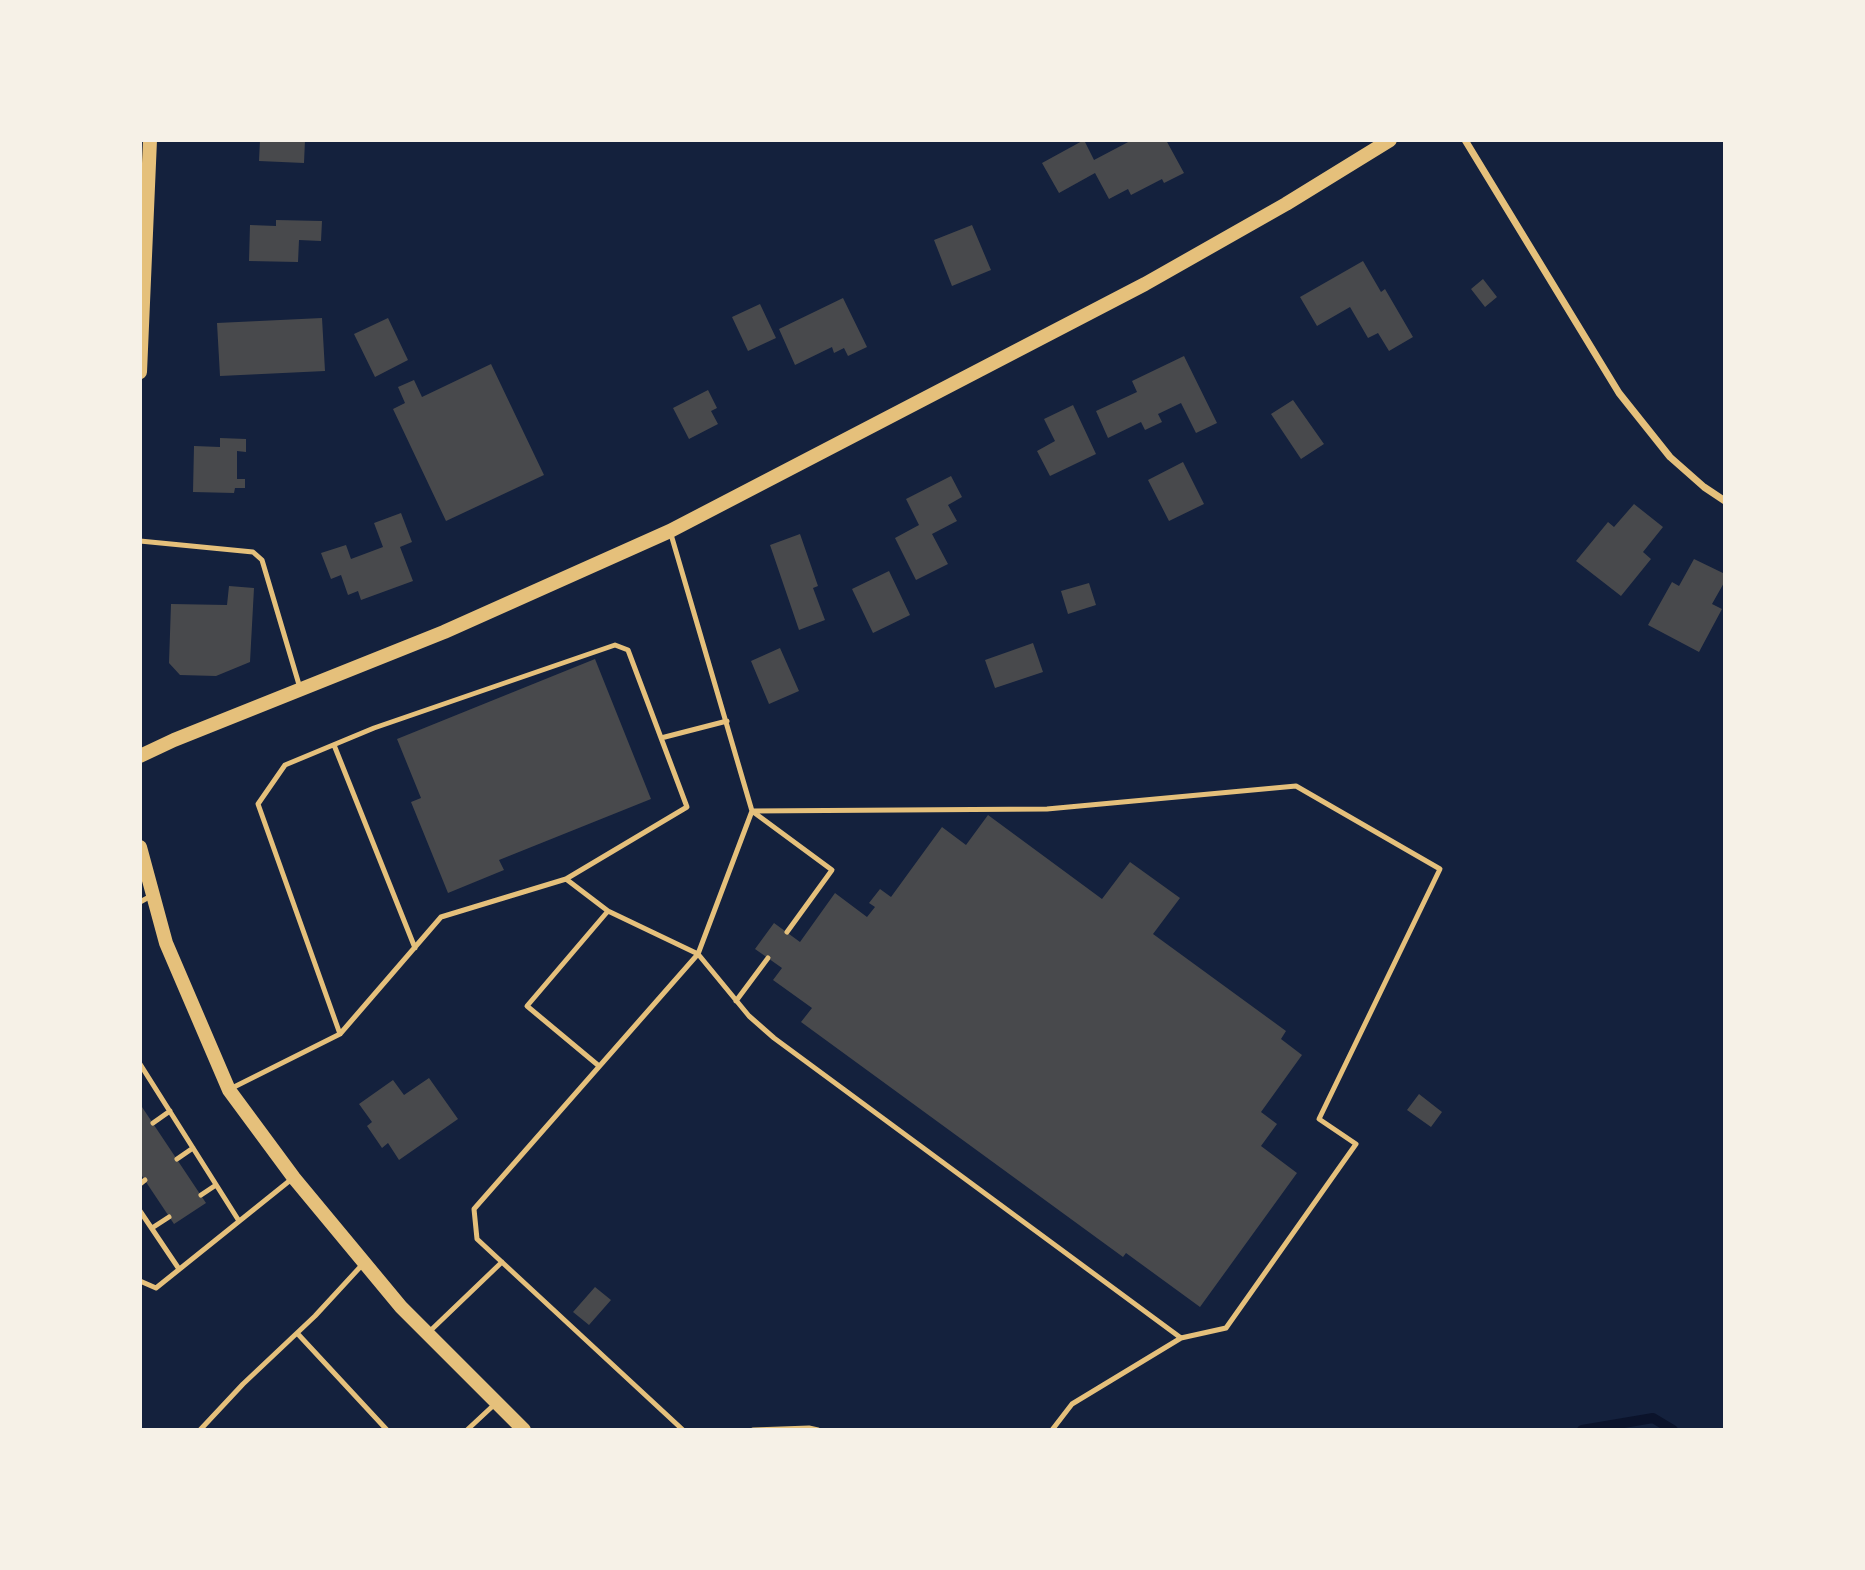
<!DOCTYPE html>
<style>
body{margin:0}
#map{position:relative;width:1865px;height:1570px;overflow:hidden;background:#14213d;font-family:Commissioner,sans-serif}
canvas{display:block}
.frame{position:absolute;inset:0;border:142px solid #f6f1e7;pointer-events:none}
</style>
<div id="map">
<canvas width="1865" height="1570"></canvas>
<div class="frame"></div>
</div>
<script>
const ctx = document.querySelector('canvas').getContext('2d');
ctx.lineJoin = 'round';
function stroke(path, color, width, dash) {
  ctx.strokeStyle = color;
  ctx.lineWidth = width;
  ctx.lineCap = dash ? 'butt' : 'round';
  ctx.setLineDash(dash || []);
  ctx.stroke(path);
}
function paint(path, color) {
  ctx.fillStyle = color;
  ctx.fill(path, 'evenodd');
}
const stream = new Path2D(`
 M1582 1430 1653 1418 1673 1430`);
const building = new Path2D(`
 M260 140H305L304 163 259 161Z
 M1084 140 1094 160 1132 140H1166L1184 173 1164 183 1162 179 1131 195 1128 189 1109 199 1095 173 1059 193 1042 163Z
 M276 220 322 221 321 241 299 240 298 262 249 261 250 225 276 226Z
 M972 225 991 270 952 286 934 240Z
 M1363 261 1381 292 1385 289 1413 337 1389 351 1378 333 1368 338 1350 307 1317 326 1300 297Z
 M1483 279 1497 297 1485 307 1471 289Z
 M843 298 867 347 848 356 844 348 834 353 832 347 795 365 779 329Z
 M760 304 776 338 748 351 732 317Z
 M322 318 325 371 220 376 217 323Z
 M388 318 408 360 375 377 354 334Z
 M1184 356 1217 423 1196 433 1181 403 1158 414 1162 422 1145 430 1141 422 1108 438 1096 411 1137 392 1132 381Z
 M491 364 544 475 446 521 393 409 405 403 398 387 414 380 422 397Z
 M708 390 717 408 711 411 718 424 689 439 673 408Z
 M1293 400 1324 444 1301 459 1271 414Z
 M1073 405 1096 454 1050 476 1037 451 1055 441 1044 419Z
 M220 438 246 439V452L237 451V479H245V488H235L234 493 193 492 194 446 220 447Z
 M1183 462 1204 504 1169 521 1148 480Z
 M951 476 962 497 948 505 957 521 932 534 948 564 916 580 895 538 919 525 906 499Z
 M1634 504 1663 527 1643 552 1651 559 1621 596 1576 561 1608 522 1614 527Z
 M401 513 412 542 400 547 413 581 361 600 358 591 348 595 341 575 331 579 321 553 346 545 351 559 383 547 374 523Z
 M800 534 818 586 813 588 825 620 799 630 770 545Z
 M1694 559 1725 574V581L1712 604 1722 609 1699 652 1648 625 1672 582 1679 586Z
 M889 571 910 615 873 633 852 589Z
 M1089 583 1096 605 1068 614 1061 591Z
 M229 586 254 588 250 662 216 676 180 675 169 663 171 604 227 605Z
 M1033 643 1043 672 995 688 985 660Z
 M780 648 799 691 769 704 751 661Z
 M595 659 651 799 499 860 504 870 448 893 411 802 421 798 397 739Z
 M988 815 1102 899 1130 862 1180 898 1153 934 1286 1031 1281 1039 1302 1055 1261 1112 1277 1124 1261 1146 1297 1173 1200 1307 1126 1253 1123 1257 801 1022 812 1008 773 980 782 968 755 949 774 923 800 942 835 893 867 917 875 907 869 903 880 889 891 897 942 827 966 845Z
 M429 1078 458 1119 399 1160 388 1143 382 1148 367 1126 372 1122 359 1104 393 1080 404 1095Z
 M1419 1094 1442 1112 1431 1127 1407 1110Z
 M140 1104 206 1203 174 1224 140 1173Z
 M595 1287 611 1300 589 1325 573 1312Z`);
const service = new Path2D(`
 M670 531 752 811 698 954 474 1209 477 1239 683 1430
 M140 541 253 552 262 560 300 688
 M661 738 727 721
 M334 745 415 948
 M752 811 1047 809 1296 786 1440 869 1319 1119 1356 1144 1226 1328 1181 1338
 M752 811 832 870 787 932
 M566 879 608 911 698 954 749 1016 774 1038 1181 1338 1072 1404 1052 1430
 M140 902 151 896
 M736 1001 768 958
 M140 1064 239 1221
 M599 1066 527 1006 608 911
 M232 1088 340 1034 441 917 566 879 687 807 628 650 615 645 374 728 285 765 258 804 340 1034
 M153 1123 170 1111
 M177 1159 193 1148
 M140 1184 145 1180
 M201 1195 216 1185
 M140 1211 179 1269
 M152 1228 169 1217
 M140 1281 156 1288 293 1178
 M429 1332 502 1262
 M297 1333 387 1430
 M200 1430 243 1384 315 1316 362 1265
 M467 1430 496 1403
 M753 1430 809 1428 818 1430`);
const minor = new Path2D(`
 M1465 140 1619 393 1670 457 1704 487 1725 501`);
const secondary = new Path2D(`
 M140 372 150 140
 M140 756 174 740 444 632 670 531 1145 284 1286 204 1390 140
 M140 847 166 943 229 1090 294 1178 401 1307 524 1430`);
stroke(stream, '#0b132b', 10);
paint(building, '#48494c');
stroke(service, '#e5c07b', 5);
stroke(minor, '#e5c07b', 7);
stroke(secondary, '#e5c07b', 14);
</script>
